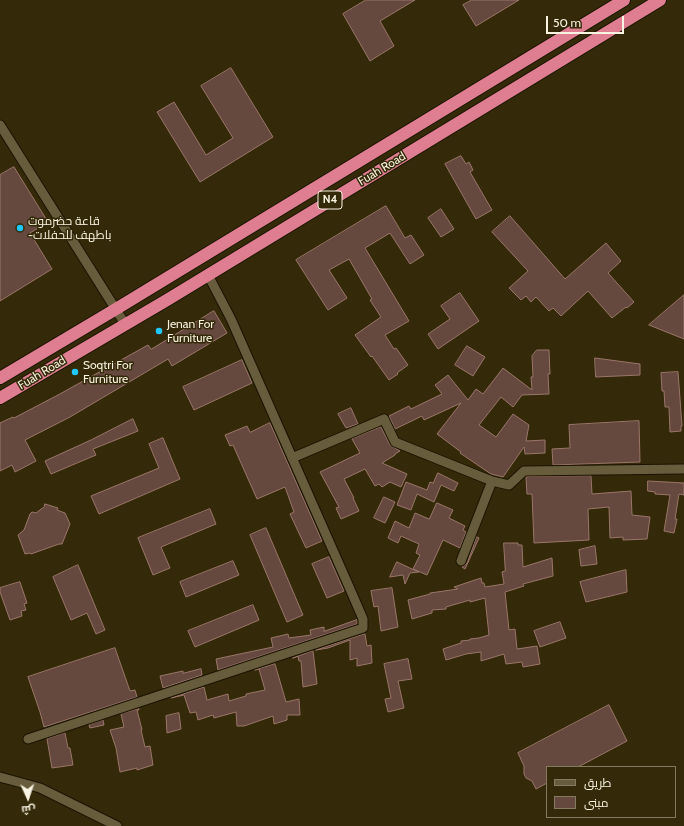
<!DOCTYPE html>
<meta charset="utf-8">
<style>
body{margin:0}
#map{position:relative;width:684px;height:826px;overflow:hidden;background:#342a09;font-family:Cabin,Cairo,sans-serif}
canvas{display:block}
.legend{position:absolute;left:546px;top:766px;width:130px;height:52px;box-sizing:border-box;background:#342a09;border:1px solid #837a5f;margin:0;padding:5px 7px;list-style:none;font-size:12px;color:#f9f3e1}
.legend li{display:flex;align-items:center;gap:8px;height:20px}
.legend b{width:20px;border:1px solid #837a5f}
.north{position:absolute;left:8px;top:778px;width:40px;height:40px;-webkit-text-stroke:3px #342a09;paint-order:stroke;rotate:177deg;font-size:11px;font-weight:700;line-height:16px;text-align:center;color:#f9f3e1}
.north::after{content:'';display:block;margin:auto;width:14px;height:18px;background:#f9f3e1;clip-path:polygon(50% 0,100% 100%,50% 72%,0 100%)}
.scale{position:absolute;left:546px;top:16px;width:78px;height:18px;box-sizing:border-box;border:2px solid #f9f3e1;border-top:0;padding-left:5px;font-size:12px;line-height:14px;white-space:nowrap;color:#f9f3e1;-webkit-text-stroke:3px #342a09;paint-order:stroke}
</style>
<div id="map">
<canvas width="684" height="826"></canvas>
<ul class="legend">
<li><b style="height:5px;background:#675c3c"></b>طريق</li>
<li><b style="height:11px;background:#65493f"></b>مبنى</li>
</ul>
<div class="north">ش</div>
<div class="scale">50 m</div>
</div>
<script>
const ctx = document.querySelector('canvas').getContext('2d');
ctx.lineJoin = 'round';
function paint(path, color) {
  ctx.fillStyle = color;
  ctx.fill(path, 'evenodd');
}
function stroke(path, color, width, dash) {
  ctx.strokeStyle = color;
  ctx.lineWidth = width;
  ctx.lineCap = dash ? 'butt' : 'round';
  ctx.setLineDash(dash || []);
  ctx.stroke(path);
}
function write(font, color, halo, rows, align = 'center') {
  ctx.font = font + ' Cabin,Cairo,sans-serif';
  ctx.lineWidth = 3;
  ctx.setLineDash([]);
  ctx.textBaseline = 'middle';
  ctx.strokeStyle = halo;
  ctx.fillStyle = color;
  for (const [text, x, y, turn = 0] of rows) {
    ctx.save();
    ctx.translate(x, y);
    ctx.rotate((+turn || 0) * Math.PI / 180);
    ctx.textAlign = isNaN(turn) ? turn : align;
    if (halo) ctx.strokeText(text, 0, 0);
    ctx.fillText(text, 0, 0);
    ctx.restore();
  }
}
const building = new Path2D(`
 M366 0H415L380 21 394 46 370 61 343 14Z
 M472 0H519L476 26 463 5Z
 M231 68 273 137 200 182 157 112 174 102 206 155 233 138 201 86Z
 M461 156 466 164 469 162 473 170 470 172 492 210 476 219 445 164Z
 M14 167 48 222 30 233 52 269 0 301V175Z
 M386 206 405 238 411 235 424 255 410 264 390 233 365 248 409 321 385 335 394 349 396 348 408 365 397 373 398 374 389 380 372 356 371 357 355 335 381 317 370 300 372 299 349 259 329 270 347 298 328 310 296 260Z
 M441 209 454 229 441 237 428 218Z
 M510 216 565 279 606 243 621 261 608 273 634 302 627 308 626 307 612 318 588 291 561 316 553 308 549 311 536 297 531 302 526 296 521 300 509 288 528 271 492 232Z
 M460 293 479 321 438 349 428 334 450 319 441 306Z
 M684 295V339L649 325Z
 M214 311 227 333 172 366 168 359 70 417 25 440 36 461 15 472 12 465 0 471V423L13 417 14 418 58 395 148 345 151 349Z
 M467 346 485 357 473 376 455 365Z
 M537 350H549L550 374H548L549 394 522 395 513 407 501 397 479 425 496 437 513 414 529 425 526 441 545 440V453L525 454 524 447 503 477 491 474 460 453 461 452 437 434 461 403 424 420 422 416 395 429 389 416 409 406 411 409 442 394 435 385 448 375 468 400 476 389 483 394 503 368 532 390 531 377H533L532 356Z
 M595 358 640 364V375L596 377Z
 M242 360 252 383 194 410 183 387Z
 M678 372 682 426H681V431L670 432 669 407H665L664 391H662L661 373Z
 M351 408 358 424 346 428 338 414Z
 M133 419 138 431 93 449 96 455 51 474 45 461 91 440Z
 M639 421 640 462 553 465 552 449 570 448 569 425Z
 M270 423 322 541 306 548 290 514 294 512 285 487 257 499 233 445 230 446 225 435 247 426 250 432Z
 M381 427 390 445 400 451 395 454V455L382 463 407 474 401 487 390 482 382 487 379 484 375 486 365 469 344 479 354 498H353L359 511 341 519 336 508 339 507 320 472 360 453 352 439Z
 M163 438 180 479 99 514 91 496 159 468 149 444Z
 M438 473 458 483 454 491 441 485 434 502 417 494 411 510 397 505 406 482 427 490 430 482 433 483Z
 M591 476 592 494 631 491 632 515 650 517 647 539 623 540V537L610 538 609 507 588 509 589 540 534 543 532 494H527L526 477Z
 M648 481 684 483V495L679 494 675 519H677L674 533 664 531 670 495 655 494V492L648 491Z
 M384 497 395 502 385 523 374 518Z
 M437 503 453 510 449 518 465 526 463 530 466 532 460 548 443 540 427 575 413 569 420 555 416 553 419 544 401 536 398 543 388 538 395 521 409 528 415 513 429 519Z
 M45 504 58 508 57 510 65 513 70 524 62 544H59L31 554 30 553 25 554 18 535 24 530 30 514 32 512 36 513 44 507Z
 M210 509 216 524 161 547 170 568 153 575 138 538Z
 M266 528 303 615 287 622 250 535Z
 M477 537 479 538 465 569 462 567 467 563Z
 M504 543H518V545H522L523 567 552 558 553 576 523 584 524 586 505 592 509 630 515 629 517 649 537 646 540 664 523 667 522 662 506 664 504 654 481 661V652L466 654 446 660 443 649 461 643V641L470 640V639L479 638 489 635 485 598 470 602V600L446 607V609L432 610V613L412 619 408 600 430 594V593L458 589 454 587 481 578 482 583H484L485 587 504 584 502 572 505 571Z
 M595 546 597 564 581 566 579 550Z
 M329 557 344 591 327 598 312 564Z
 M233 561 239 575 186 597 180 582Z
 M397 562 412 569 419 572 410 573 405 584 403 575 390 577Z
 M78 565 105 630 96 634 87 613 71 620 53 577Z
 M626 570 627 592 586 602 580 582Z
 M20 582 27 603 24 604 26 610 21 611 22 616 10 620 0 592V588Z
 M392 588 398 627 381 631 378 606 374 607 371 591Z
 M253 605 259 620 195 647 188 631Z
 M357 620V624L218 670 216 659 273 647 271 638 288 634 289 638 311 635 310 630 324 627V631Z
 M560 622 566 638 540 647 534 631Z
 M365 634 367 646 371 645 372 663 357 666V658L350 660V640L328 648 316 650Z
 M115 648 130 691 135 690 137 697 44 727 40 712 28 677Z
 M313 651 317 684 303 687 301 661H299L298 656 293 658Z
 M408 659 412 679 398 681 404 708 388 712 385 699 391 698 384 664Z
 M275 664 286 702 299 699 300 715H287V720L274 724 273 716 244 726H237L236 712 214 718 213 715 198 720 196 712 190 713 184 695 171 698 204 687 207 700 228 694 229 701 246 696V694L265 690 259 669 255 670Z
 M201 669 202 675 163 688 160 676 183 671V673Z
 M609 705 627 741 578 767H547V783L536 789 532 781 526 778 524 774V766L518 753Z
 M139 709V710H137L142 730H141L145 747 150 746 153 765 137 770V768L120 772 116 748 110 730 124 727 121 714Z
 M179 713 181 729 167 733 166 716Z
 M103 720 104 725 90 728 89 725Z
 M65 733 68 748H70L73 765 52 768 47 739Z`);
const minor = new Path2D(`
 M0 125 125 324
 M292 458 384 419 395 442 492 481 461 561
 M492 481 509 485 524 471 684 469
 M28 739 363 628V619L350 589 231 319 208 275
 M0 777 40 788 117 826`);
const trunk = new Path2D(`
 M0 378 116 309 624 0
 M0 398 167 300 660 0`);
const markers = [
 [20,228,4,"#20c9fd"],
 [159,331,4,"#20c9fd"],
 [75,372,4,"#20c9fd"]
];
const shields = [
 [330,200,24]
];
const shieldNames = [
 ["N4",330,200]
];
const streetNames = [
 ["Fuah Road",382,169,-31],
 ["Fuah Road",42,373,-31]
];
const poiNames = [
 ["قاعة حضرموت",28,221],
 ["-باطهف للحفلات",28,235],
 ["Jenan For",167,324],
 ["Furniture",167,338],
 ["Soqtri For",83,365],
 ["Furniture",83,379]
];
paint(building, '#65493f');
stroke(building, '#9a7669', 1);
stroke(minor, '#1a1300', 11);
stroke(trunk, '#1a1300', 14);
stroke(minor, '#675c3c', 9);
stroke(trunk, '#e07e91', 12);
for (const [x, y, r, color] of markers) {
  const dot = new Path2D();
  dot.arc(x, y, r, 0, 2 * Math.PI);
  ctx.fillStyle = color;
  ctx.fill(dot);
  stroke(dot, '#342a09', 1.5);
}
for (const [x, y, w] of shields) {
  const box = new Path2D();
  box.roundRect(x - w / 2, y - 9, w, 18, 3);
  ctx.fillStyle = '#342a09';
  ctx.fill(box);
  stroke(box, '#f9f3e1', 1);
}
write('bold 11px', '#f9f3e1', null, shieldNames);
write('12px', '#f9f3e1', '#342a09', streetNames);
write('12px', '#f9f3e1', '#342a09', poiNames, 'left');
</script>
